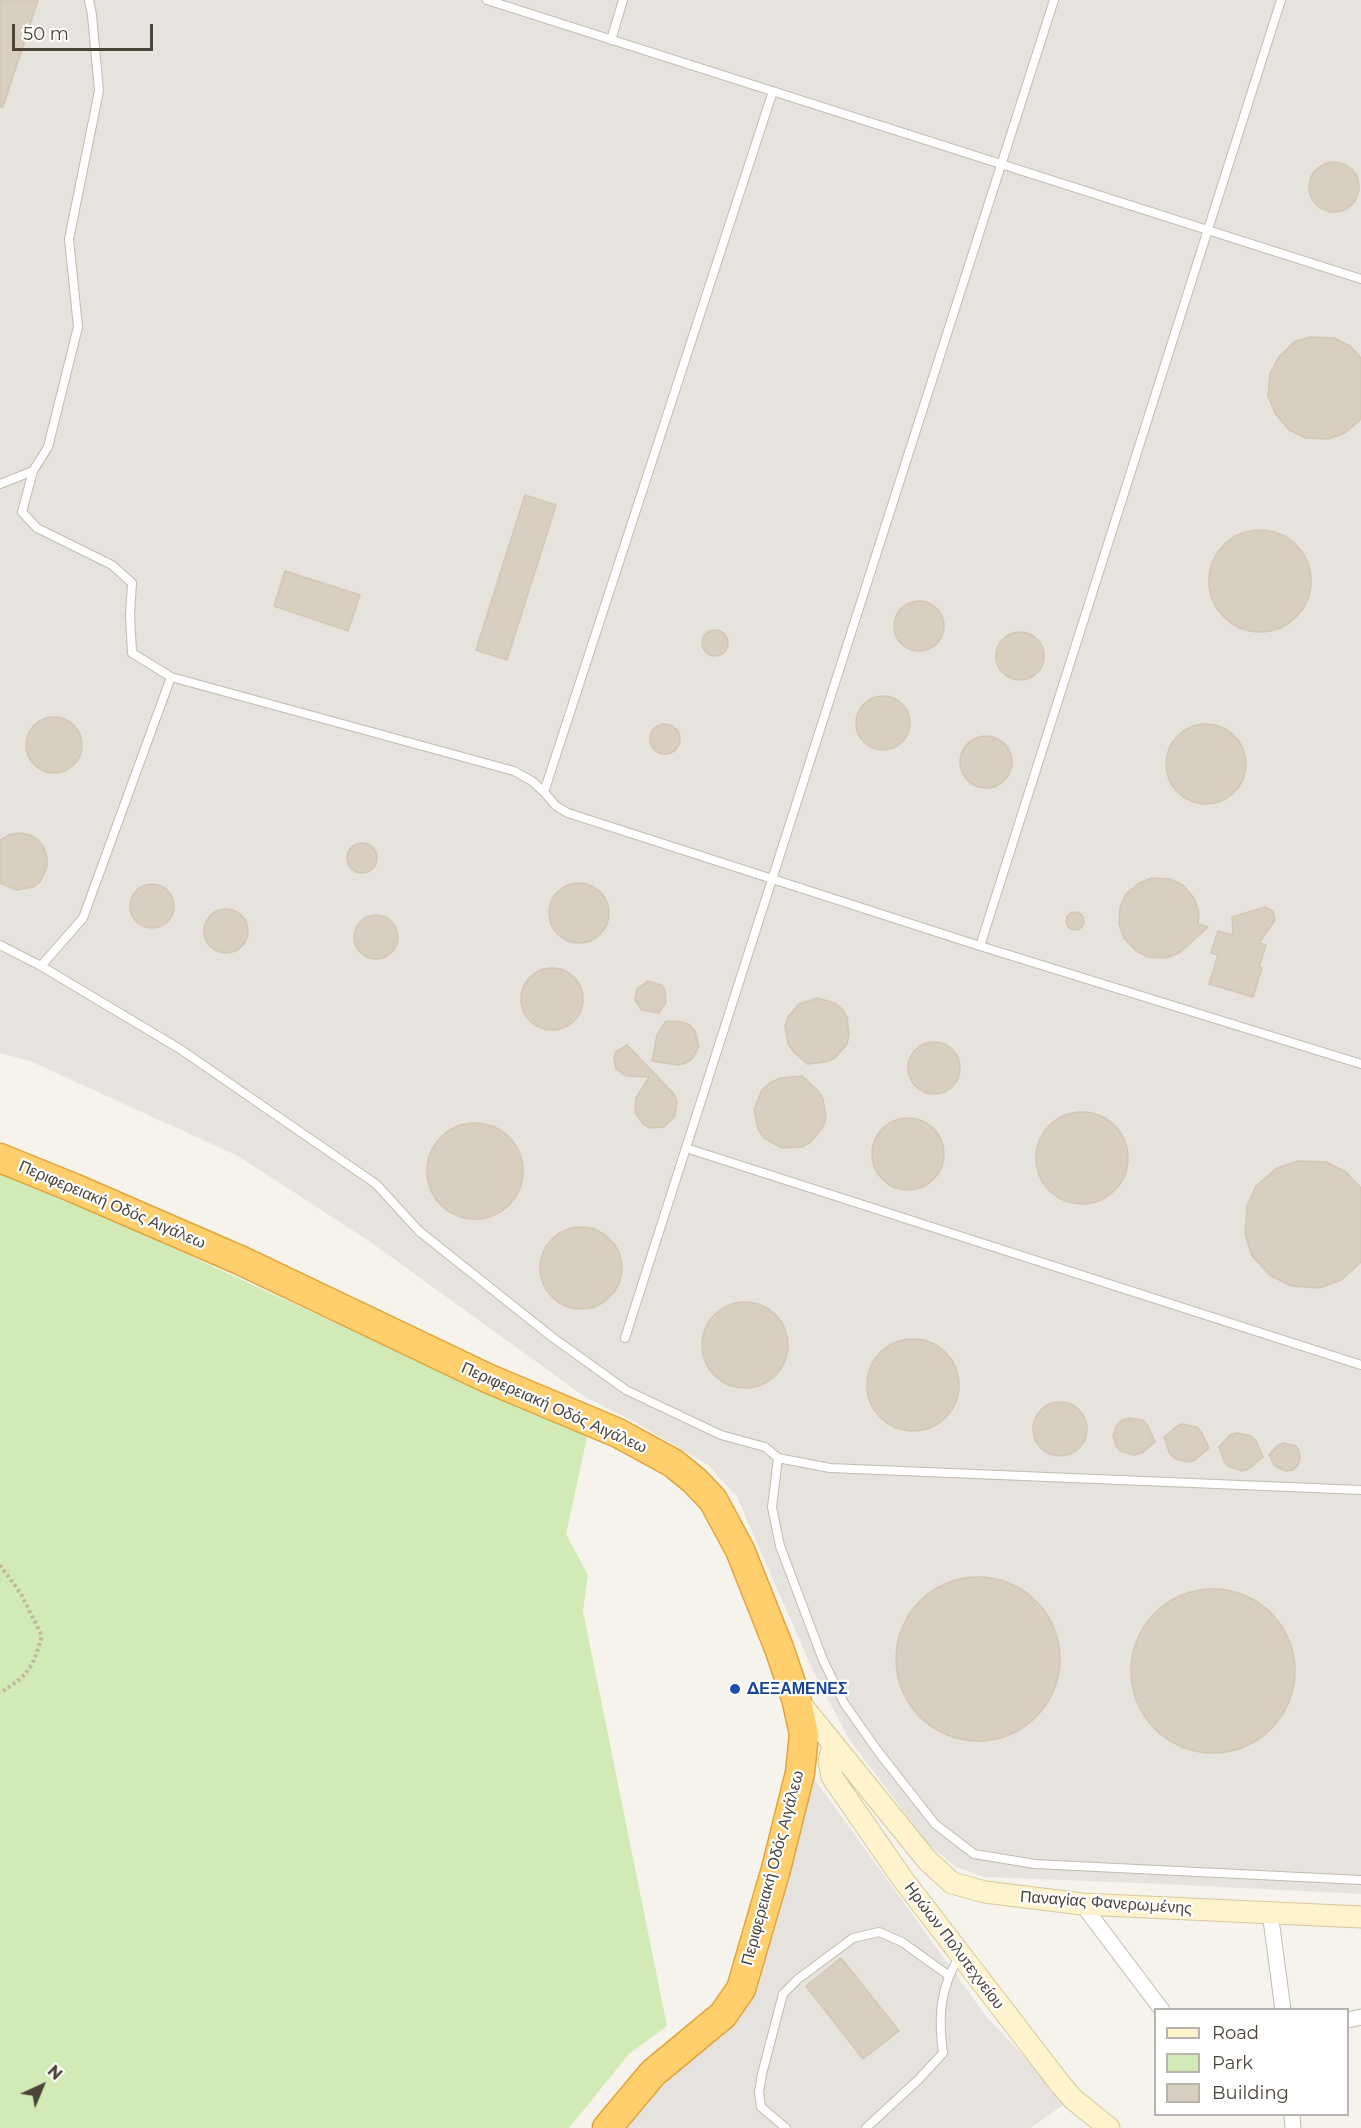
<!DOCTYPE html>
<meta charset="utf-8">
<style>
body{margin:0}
#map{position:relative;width:1361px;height:2128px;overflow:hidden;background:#f6f3ec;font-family:Montserrat,sans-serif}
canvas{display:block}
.legend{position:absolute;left:1154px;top:2008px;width:195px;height:108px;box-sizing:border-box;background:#fff;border:2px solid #b7b4b0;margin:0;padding:8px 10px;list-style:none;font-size:18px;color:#4b4439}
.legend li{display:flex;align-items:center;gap:12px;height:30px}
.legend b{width:30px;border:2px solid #b7b4b0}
.north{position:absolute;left:12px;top:2056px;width:60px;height:60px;-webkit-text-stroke:4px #fff;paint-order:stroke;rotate:44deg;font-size:16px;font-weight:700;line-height:24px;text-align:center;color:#4b4439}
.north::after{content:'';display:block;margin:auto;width:21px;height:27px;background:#4b4439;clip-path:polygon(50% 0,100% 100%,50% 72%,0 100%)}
.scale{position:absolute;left:12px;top:24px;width:141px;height:27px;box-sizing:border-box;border:3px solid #4b4439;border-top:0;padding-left:8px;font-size:18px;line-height:21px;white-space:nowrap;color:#4b4439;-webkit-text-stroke:4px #fff;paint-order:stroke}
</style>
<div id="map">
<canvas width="1361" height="2128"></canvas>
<ul class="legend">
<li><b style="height:8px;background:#fff3cd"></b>Road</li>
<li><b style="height:16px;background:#d2eab5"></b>Park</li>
<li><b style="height:16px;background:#d8cfc1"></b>Building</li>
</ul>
<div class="north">N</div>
<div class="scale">50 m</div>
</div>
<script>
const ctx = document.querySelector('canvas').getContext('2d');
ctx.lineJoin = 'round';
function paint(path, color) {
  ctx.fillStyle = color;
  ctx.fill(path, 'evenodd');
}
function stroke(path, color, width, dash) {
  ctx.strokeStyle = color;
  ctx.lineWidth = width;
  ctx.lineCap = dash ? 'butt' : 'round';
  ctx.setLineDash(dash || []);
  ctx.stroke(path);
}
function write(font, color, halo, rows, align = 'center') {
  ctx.font = font + ' Montserrat,sans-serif';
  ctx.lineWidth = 4.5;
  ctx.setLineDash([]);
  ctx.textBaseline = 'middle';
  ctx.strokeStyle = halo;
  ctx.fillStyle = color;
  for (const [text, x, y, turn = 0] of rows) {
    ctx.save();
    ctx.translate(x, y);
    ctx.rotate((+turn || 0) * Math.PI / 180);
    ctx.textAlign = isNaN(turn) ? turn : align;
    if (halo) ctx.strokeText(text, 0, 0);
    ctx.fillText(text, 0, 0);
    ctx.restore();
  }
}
const industrial = new Path2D(`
 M0 0H1361V1894L1141 1883 985 1877 956 1867 928 1844 849 1739 813 1671 737 1497 708 1465 635 1422 585 1397 369 1241 238 1156 30 1061 0 1053Z
 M812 1776 986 2016 1067 2102 1031 2128H619L727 2020Z`);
const green = new Path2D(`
 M0 1172 51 1192 355 1332 588 1433 566 1534 588 1575 583 1611 667 2026 629 2054 569 2128H0Z`);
const building = new Path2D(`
 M0 0H38L3 107H0Z
 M1309 187a25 25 0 1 1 50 0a25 25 0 1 1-50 0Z
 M1311 337 1334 338 1350 346 1361 358V419L1345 433 1328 439 1306 438 1289 430 1275 413 1268 396 1270 374 1278 358 1294 342Z
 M525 495 556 505 507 660 476 650Z
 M1209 581a51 51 0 1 1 102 0a51 51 0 1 1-102 0Z
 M285 571 360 595 348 631 274 606Z
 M894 626a25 25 0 1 1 50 0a25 25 0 1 1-50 0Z
 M702 643a13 13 0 1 1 26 0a13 13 0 1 1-26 0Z
 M996 656a24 24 0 1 1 48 0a24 24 0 1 1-48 0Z
 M856 723a27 27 0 1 1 54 0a27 27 0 1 1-54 0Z
 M26 745a28 28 0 1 1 56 0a28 28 0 1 1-56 0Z
 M650 739a15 15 0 1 1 30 0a15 15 0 1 1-30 0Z
 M1166 764a40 40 0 1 1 80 0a40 40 0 1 1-80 0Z
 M960 762a26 26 0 1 1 52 0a26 26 0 1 1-52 0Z
 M21 833 30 835 38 840 44 848 47 857V867L40 882 33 887 17 890 0 883V840L11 834Z
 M347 858a15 15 0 1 1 30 0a15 15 0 1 1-30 0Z
 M1152 878 1170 879 1183 885 1194 898 1199 912 1198 924 1208 927 1179 953 1166 958 1148 957 1136 951 1124 938 1119 924 1120 907 1126 894 1139 883Z
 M549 913a30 30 0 1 1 60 0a30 30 0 1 1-60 0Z
 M130 906a22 22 0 1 1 44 0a22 22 0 1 1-44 0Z
 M1265 907 1273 911 1275 920 1259 943 1266 945 1259 967 1262 968 1253 997 1209 984 1218 955 1211 953 1218 931 1233 935 1232 917Z
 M204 931a22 22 0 1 1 44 0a22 22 0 1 1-44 0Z
 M1066 921a9 9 0 1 1 18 0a9 9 0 1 1-18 0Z
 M354 937a22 22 0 1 1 44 0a22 22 0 1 1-44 0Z
 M521 999a31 31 0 1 1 62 0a31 31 0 1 1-62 0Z
 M648 981 661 985 665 990 666 1002 659 1013 642 1010 635 1000 637 989Z
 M817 998 835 1003 842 1009 847 1017 849 1035 847 1044 835 1058 826 1062 807 1064 793 1051 788 1044 785 1026 788 1017 799 1004Z
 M666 1021 682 1022 690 1025 695 1031 699 1046 692 1059 686 1063 678 1065 652 1061 657 1035Z
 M908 1068a26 26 0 1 1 52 0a26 26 0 1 1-52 0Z
 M627 1045 674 1094 677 1101 675 1116 664 1127 650 1128 643 1124 635 1112 636 1098 649 1077 626 1076 616 1069 614 1058 616 1052Z
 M802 1076 818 1091 823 1099 826 1118 823 1127 811 1142 802 1147 782 1148 764 1138 758 1129 754 1109 762 1090 770 1083 780 1078Z
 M1036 1158a46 46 0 1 1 92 0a46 46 0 1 1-92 0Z
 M872 1154a36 36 0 1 1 72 0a36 36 0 1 1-72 0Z
 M427 1171a48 48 0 1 1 96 0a48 48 0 1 1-96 0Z
 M1298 1161 1326 1162 1346 1172 1361 1188V1262L1341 1280 1319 1288 1292 1286 1271 1276 1252 1256 1245 1234 1247 1206 1256 1186 1277 1168Z
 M540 1268a41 41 0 1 1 82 0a41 41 0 1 1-82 0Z
 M702 1345a43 43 0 1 1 86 0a43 43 0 1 1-86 0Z
 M867 1385a46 46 0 1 1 92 0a46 46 0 1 1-92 0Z
 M1033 1429a27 27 0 1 1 54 0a27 27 0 1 1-54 0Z
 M1129 1418 1143 1420 1148 1426 1155 1442 1142 1453 1134 1455 1120 1451 1116 1446 1113 1435 1117 1425 1122 1420Z
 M1182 1424 1197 1427 1202 1433 1209 1448 1195 1460 1187 1462 1174 1458 1169 1452 1164 1437 1176 1427Z
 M1237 1433 1251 1436 1256 1441 1263 1457 1250 1468 1242 1471 1228 1466 1224 1461 1219 1447 1230 1435Z
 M1284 1443 1296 1446 1299 1451 1300 1459 1298 1465 1293 1470 1286 1471 1275 1466 1269 1455 1278 1445Z
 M896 1659a82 82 0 1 1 164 0a82 82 0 1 1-164 0Z
 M1131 1671a82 82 0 1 1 164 0a82 82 0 1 1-164 0Z
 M841 1958 899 2031 863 2059 806 1986Z`);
const path = new Path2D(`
 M0 1565 21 1594 42 1636C32 1669 30 1674 0 1693`);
const lane = new Path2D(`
 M89 0 92 15 99 91 69 239 78 327 48 447 33 471 22 512 37 528 112 565 132 583 130 615 132 653 171 677
 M487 0 1361 279
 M611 40 623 0
 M773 91 544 792 556 806 568 813 980 946 1361 1064
 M0 484 33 471
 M0 945 41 966 83 918 171 677 514 771 532 781 544 792
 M980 946 1281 0
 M41 966 180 1049 376 1184 419 1231 552 1337 626 1390 721 1435 765 1447 778 1458 772 1507 780 1546 823 1660 844 1703 877 1750 935 1824 974 1854 1035 1864 1361 1880
 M686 1148 1361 1365
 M625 1338 1054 0
 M778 1458 830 1468 1361 1490
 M786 2128 761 2107 759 2092 762 2074 783 1994 798 1979 853 1938 879 1932 902 1942 948 1975
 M866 2128 918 2080 943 2053C938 2015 940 1988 960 1955`);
const street = new Path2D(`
 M1082 1904 1162 2010
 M1270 1912 1283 2010
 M1348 2020 1361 2017
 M1292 2114 1293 2128`);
const secondary = new Path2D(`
 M800 1703 927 1860 952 1883 985 1892 1082 1904 1361 1917
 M833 1746 829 1761 832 1777 904 1881 1061 2085 1073 2099 1109 2128`);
const highway = new Path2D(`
 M0 1158 74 1188 242 1261 487 1378 618 1433 673 1463 695 1481 713 1500 740 1550 779 1648 796 1698 804 1734 800 1773 776 1869 741 1989 723 2015 653 2073 607 2128`);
const markers = [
 [735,1689,6,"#1a4fb4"]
];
const streetNames = [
 ["Περιφερειακή Οδός Αιγάλεω",112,1205,23],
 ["Περιφερειακή Οδός Αιγάλεω",554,1408,24],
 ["Περιφερειακή Οδός Αιγάλεω",773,1868,-75],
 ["Παναγίας Φανερωμένης",1106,1903,4],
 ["Ηρώων Πολυτεχνείου",954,1946,53]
];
const transitNames = [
 ["ΔΕΞΑΜΕΝΕΣ",747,1689]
];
paint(industrial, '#e6e2dd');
paint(green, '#d2eab5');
paint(building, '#d8cfc1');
stroke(building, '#d3c7b4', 1.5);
stroke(lane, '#c2bbae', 10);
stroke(street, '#c2bbae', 17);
stroke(secondary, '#d6c79b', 23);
stroke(highway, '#e0a43c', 31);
stroke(path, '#c4b79f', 4, [3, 3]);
stroke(lane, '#fff', 8);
stroke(street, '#fff', 15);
stroke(secondary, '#fff3cd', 21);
stroke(highway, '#ffcf6e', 28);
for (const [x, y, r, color] of markers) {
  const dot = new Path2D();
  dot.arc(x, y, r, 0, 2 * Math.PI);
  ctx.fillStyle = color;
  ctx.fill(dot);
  stroke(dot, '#fff', 2);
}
write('16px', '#4b4439', '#fff', streetNames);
write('bold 16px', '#164399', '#fff', transitNames, 'left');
</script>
